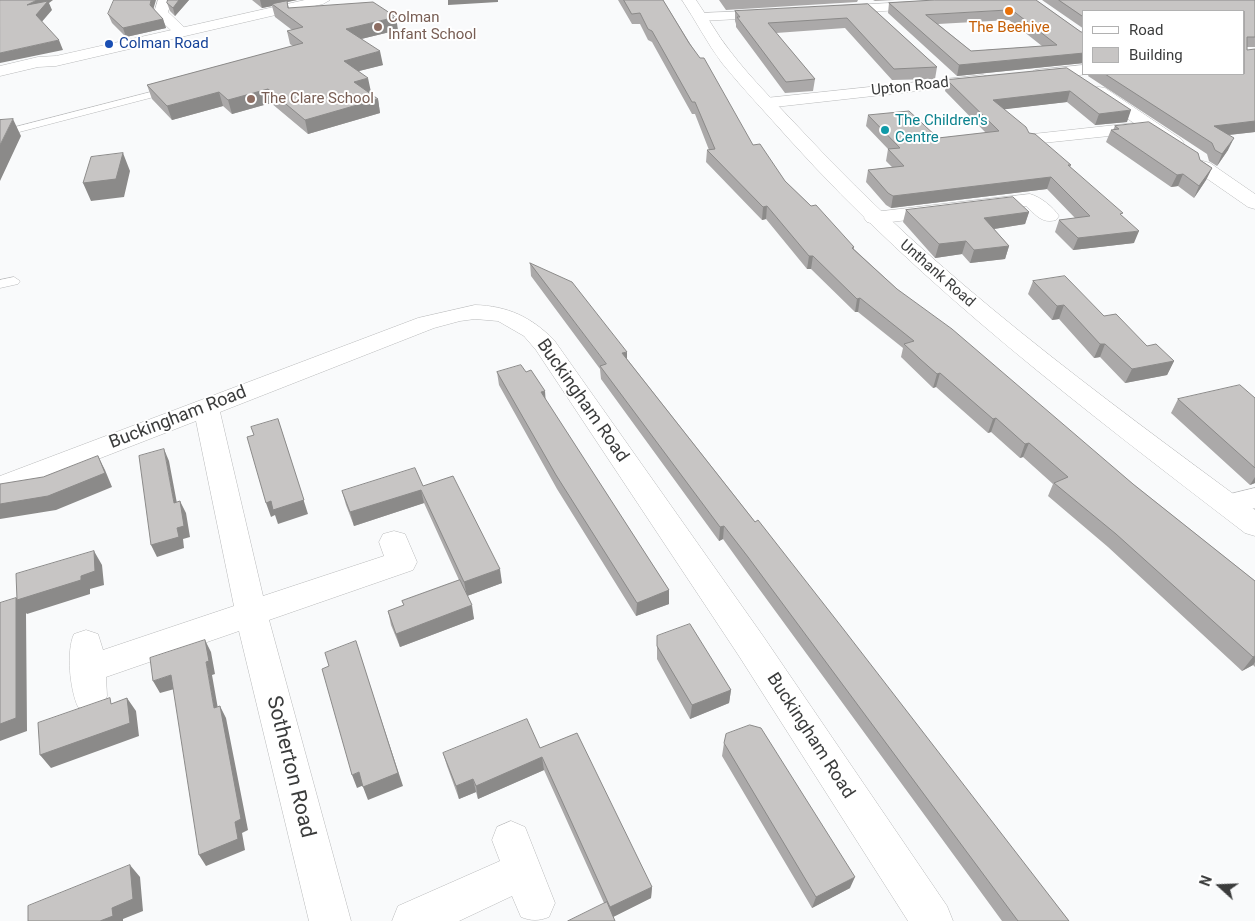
<!DOCTYPE html>
<style>
body{margin:0}
#map{position:relative;width:1255px;height:921px;overflow:hidden;background:#f9fafb;font-family:Roboto,sans-serif}
canvas{display:block}
.legend{position:absolute;left:1082px;top:10px;width:162px;height:65px;box-sizing:border-box;background:#fff;border:1px solid #b1b1b1;margin:0;padding:6px 9px;list-style:none;font-size:15px;color:#3b3c3c}
.legend li{display:flex;align-items:center;gap:10px;height:25px}
.legend b{width:25px;border:1px solid #b1b1b1}
.north{position:absolute;left:1195px;top:861px;width:50px;height:50px;-webkit-text-stroke:4px #fff;paint-order:stroke;rotate:290deg;font-size:14px;font-weight:700;line-height:20px;text-align:center;color:#3b3c3c}
.north::after{content:'';display:block;margin:auto;width:18px;height:22px;background:#3b3c3c;clip-path:polygon(50% 0,100% 100%,50% 72%,0 100%)}
</style>
<div id="map">
<canvas width="1255" height="921"></canvas>
<ul class="legend">
<li><b style="height:6px;background:#fff"></b>Road</li>
<li><b style="height:14px;background:#c7c5c4"></b>Building</li>
</ul>
<div class="north">N</div>
</div>
<script>
const ctx = document.querySelector('canvas').getContext('2d');
ctx.lineJoin = 'round';
function stroke(path, color, width, dash) {
  ctx.strokeStyle = color;
  ctx.lineWidth = width;
  ctx.lineCap = dash ? 'butt' : 'round';
  ctx.setLineDash(dash || []);
  ctx.stroke(path);
}
function paint(path, color) {
  ctx.fillStyle = color;
  ctx.fill(path, 'evenodd');
}
function write(font, color, halo, rows, align = 'center') {
  ctx.font = font + ' Roboto,sans-serif';
  ctx.lineWidth = 4;
  ctx.setLineDash([]);
  ctx.textBaseline = 'middle';
  ctx.strokeStyle = halo;
  ctx.fillStyle = color;
  for (const [text, x, y, turn = 0] of rows) {
    ctx.save();
    ctx.translate(x, y);
    ctx.rotate((+turn || 0) * Math.PI / 180);
    ctx.textAlign = isNaN(turn) ? turn : align;
    if (halo) ctx.strokeText(text, 0, 0);
    ctx.fillText(text, 0, 0);
    ctx.restore();
  }
}
const lane = new Path2D(`
 M170 87 173 88V92L0 137V131Z
 M14 277 20 281 18 284 0 288V280Z`);
const street = new Path2D(`
 M158 0H172L168 12 186 29 188 32 186 35H176L156 16 154 13Z
 M926 1 931 2 933 5 931 8 837 14 830 10 837 6Z
 M772 10 779 14 777 17 701 21 694 17 701 13Z
 M1084 65V74H1088L1035 80 1027 75 1035 70Z
 M983 75 989 77 991 80 989 83 766 108 760 107 758 103 760 99 766 98Z
 M1099 87 1105 88 1181 139 1184 143 1181 147H1169L1147 132 1033 144 1027 143 1024 139 1027 135 1033 134 1134 123 1093 96 1091 92 1093 88Z
 M1203 161 1210 163 1255 194V209L1248 207 1196 171 1194 167 1196 163Z
 M1030 194C1041 197 1053 207 1059 216L1056 220C1042 224 1036 215 1026 206L874 224 867 222 864 218 867 214 874 212Z
 M475 305C508 306 531 317 554 340L763 636 947 906 953 921H908L739 656 536 350 524 336 498 321 475 319 460 321 434 328 220 412 263 596 384 556 379 542 383 534 394 531 405 534 417 562 413 570 269 620 351 921H309L239 631 106 677 107 696 102 707 90 711 78 707C70 690 66 651 74 634L86 630 98 634 103 650 234 606 196 421 0 497V476L418 318Z
 M1255 488V508L1228 514 1218 511 1214 504 1218 497Z
 M511 821 525 827 555 903 549 917C539 921 531 921 521 917L512 896 459 921H392L398 906 500 861 492 840 497 827Z`);
const secondary = new Path2D(`
 M682 0H696C708 17 717 35 730 51 752 80 779 106 804 133 938 278 1097 393 1255 510V536L1245 533C1085 410 924 289 789 139 767 114 743 89 722 63 707 43 696 21 682 0Z`);
const highway = new Path2D(`
 M305 0H330L323 4 56 66 38 67 0 76V66L38 57 56 56Z`);
const wall = new Path2D(`
 M168 0H189L175 16 170 11 167 3Z
 M252 0H297L287 2 289 8 398 30 361 39 383 65 359 71 371 92 369 93 378 99 380 113 308 134 271 103 232 114 223 106 172 120 152 99 147 85 293 46 290 44 287 31 292 30 275 17 272 6 262 8Z
 M618 0H663L753 145 785 181 854 247V249L897 289 1133 484 1255 581V667L1253 665 1242 671 1108 547 1048 496 1053 484 1023 457 1020 458 991 432 988 433 936 387 933 388 901 357 903 348 858 312H855L811 269H807L766 219 762 220 706 162 707 150H709L695 114H692L652 42 648 40 640 24H632Z
 M719 0H858L857 2 726 10Z
 M873 0H895L875 1Z
 M1036 0 1081 32H1084V63L957 76 888 13 889 3ZM1009 20 1042 46 971 51 938 24Z
 M1042 0H1255V47H1247L1255 132 1229 135 1228 150 1217 166 1209 161 1207 154 1088 76 1089 74H1244L1084 11V29Z
 M868 4 937 67 935 79 892 80 845 28 776 33 815 79 813 91 785 93 736 27V24L735 21V11Z
 M154 10 163 19 166 28 126 37 112 23 108 14Z
 M1067 68 1127 122 1095 125 1067 102 1004 109 1029 133 1071 165 1070 167 1122 216 1134 243 1073 250 1055 232 1059 220 1075 218 1047 189 891 208 886 205 866 182 868 170 892 167 886 161 888 149 866 126 868 115 938 138 986 133 945 91 947 80Z
 M1115 126 1200 160 1212 168 1206 180 1194 198 1178 186 1171 187 1106 142 1111 130H1113Z
 M906 210 1029 212 1025 224 994 229 1009 246 1005 259 970 263 962 254 935 258 903 222Z
 M530 263 627 359 1069 921H1002L746 571 723 539 719 541 601 379 600 369 531 276Z
 M1033 281 1104 316 1147 346 1174 361 1167 375 1125 383 1100 357 1094 358 1059 319 1052 320 1028 294Z
 M497 372 545 399 669 590V604L636 616 557 489 499 385Z
 M1255 398V483L1250 485 1171 413 1178 399Z
 M423 486 502 583 467 596 474 619 400 647 391 625 388 611 404 606 402 601 459 580 424 503 354 526 346 505 342 491Z
 M657 636 731 690 729 703 690 719 657 659Z
 M724 743 850 888 812 908 722 756Z
 M540 748 652 887 651 898 613 917 604 903 544 770 478 799 476 792 459 799 447 766 443 753Z`);
const shadedWall = new Path2D(`
 M37 0H53L49 3 52 10 40 24 36 15 27 5Z
 M151 0H156L152 14 150 5Z
 M179 0H189L175 16 173 8Z
 M260 0H297L287 2 291 21 288 8 272 4V6L262 8Z
 M448 0H498V2L448 5Z
 M396 17 398 30 349 42 346 29Z
 M163 19 166 28 126 37 123 28Z
 M59 40 63 50 0 63V53Z
 M380 51 383 65 347 74 344 61Z
 M1084 53V63L957 76 959 65Z
 M368 78 371 92 357 96 354 82Z
 M268 89 271 103 232 114 228 100Z
 M1070 91 1067 102 990 111 993 100Z
 M219 92 223 106 172 120 167 106Z
 M378 99 380 113 308 134 305 120Z
 M1131 110 1127 122 1095 125 1099 114Z
 M13 119 21 136 0 181V145Z
 M1255 121V132L1209 137 1214 126Z
 M1234 138 1228 150 1217 166 1222 154Z
 M123 153 130 171 124 197 91 201 83 183Z
 M1212 168 1206 180 1194 198 1199 186Z
 M1183 174 1178 186 1171 187 1177 175Z
 M1051 177 1047 189 891 208 893 196Z
 M767 206 766 219 762 220 763 207Z
 M1029 212 1025 224 981 231 984 218Z
 M1139 231 1134 243 1073 250 1078 238Z
 M966 241 962 254 935 258 939 244Z
 M1009 246 1005 259 970 263 974 250Z
 M809 256H813L811 269H807Z
 M860 298 858 312H855L857 299Z
 M1064 305 1059 319 1052 320 1057 306Z
 M1100 344H1105L1100 357 1094 358Z
 M627 352V365L622 353Z
 M1174 361 1167 375 1125 383 1132 369Z
 M940 373 936 387 933 388 937 374Z
 M545 391 546 405 541 392Z
 M996 418 991 432 988 433 993 419Z
 M278 419 308 514 278 524 275 515 271 517 266 503Z
 M1029 443 1023 457 1020 458 1025 444Z
 M164 449 169 461 179 514 174 503Z
 M98 456 105 470 112 487 56 510 0 519V504Z
 M1255 477V483L1250 485Z
 M421 490 424 503 354 526 350 512Z
 M180 501 186 513 190 537 183 539 184 548 157 557 151 545 177 528Z
 M724 526 723 539 719 541 720 527Z
 M94 551 102 565 104 585 90 589V594L27 614 26 613 27 731 0 741V724L16 598 81 576Z
 M500 569 502 583 467 596 464 582Z
 M669 590V604L636 616 637 603Z
 M472 605 474 619 400 647 396 634Z
 M205 640 211 652 215 674 212 675 220 720 214 708 206 662Z
 M360 655 403 786 368 800 363 787Z
 M1255 656V662L1253 665 1242 671 1253 657Z
 M171 675 178 688 160 693 153 681Z
 M731 690 729 703 690 719 692 705Z
 M127 698 136 711 139 736 51 768 40 755Z
 M220 706 226 718 248 830 242 833 245 850 206 866 199 855 235 822Z
 M542 757 544 770 478 799 476 786Z
 M359 772 364 785 357 788 352 775Z
 M473 779 476 792 459 799 456 786Z
 M130 865 140 877 143 911 123 919V921H100L112 908Z
 M855 877 850 888 812 908 816 897Z
 M652 887 651 898 611 918 610 907Z`);
const building = new Path2D(`
 M0 0H37L27 5 48 1 36 15 59 40 0 53Z
 M114 0H151L150 5 163 19 123 28 108 14Z
 M168 0H179L173 8 167 3Z
 M624 0H663L689 43 700 58H704L753 145 760 144 785 181 811 206 816 205 854 247 852 248 897 289 952 329 1133 484 1255 581V656L1253 657 1116 534 1054 483 1068 477 1029 443 1025 444 996 418 993 419 940 373 937 374 920 359 904 344 914 341 860 298 857 299 813 256H809L767 206 763 207 707 150 715 149 695 102H692L652 31 648 29 640 13 632 14Z
 M935 0H1036L1081 32H1084V53L959 65 889 3ZM1012 10 1057 45 971 51 926 15Z
 M1059 0H1255V37H1247V50L1255 49V121L1214 126 1234 138 1222 154 1215 150 1212 143 1105 74H1244V11H1084V17Z
 M287 1 288 8 373 2 396 17 346 29 380 51 344 61 368 78 354 82 378 99 305 120 268 89 228 100 219 92 167 106 147 85 303 43 287 31 303 27 272 4Z
 M868 4 937 67 894 69 847 18 768 23 815 79 786 82 737 17H740L735 11Z
 M1067 68 1131 110 1099 114 1070 91 993 100 1026 127 1029 133 1035 134 1071 165H1068L1123 213 1120 214 1139 231 1078 238 1059 220 1090 216 1051 177 893 196 888 193 868 170 904 166 888 149 900 148 868 115 909 111 938 138 999 131 947 80Z
 M13 119 0 145V120Z
 M1149 122 1198 153 1200 160 1212 168 1199 186 1183 174 1177 175 1111 130 1119 129 1115 126Z
 M123 153 116 179 83 183 91 157Z
 M1013 197 1029 212 984 218 1009 246 974 250 966 241 939 244 906 210Z
 M530 263 572 282 627 352 622 353 755 522 758 520 841 626 1069 921H1018L748 557 724 526 720 527 600 366 606 364Z
 M1065 276 1104 316 1116 314 1147 346 1156 344 1174 361 1132 369 1105 344H1100L1064 305 1057 306 1033 281Z
 M521 365 526 372 531 370 545 391 541 392 669 590 637 603 556 475 497 372Z
 M1240 385 1255 398V468L1178 399Z
 M278 419 304 500 273 510 271 501 266 503 247 437 254 435 251 427Z
 M164 449 174 503 180 501 184 526 177 528 179 537 151 545 139 456Z
 M98 456 105 473 48 496 0 504V484L43 477Z
 M415 468 423 486 453 476 500 569 464 582 421 490 350 512 342 491Z
 M94 551 95 571 81 576V580L17 600 16 574Z
 M460 580 472 605 396 634 388 611 404 605 402 601Z
 M16 598V718L0 724V603Z
 M690 624 731 690 692 705 657 646V636Z
 M205 640 209 661 206 662 214 708 220 706 241 819 235 822 238 839 199 855 171 675 153 681 150 658Z
 M356 641 398 773 363 787 359 772 352 775 322 669 329 666 325 653Z
 M110 698 111 704 127 698 130 723 40 755 38 723Z
 M527 719 540 748 577 733 652 887 610 907 542 757 476 786 473 779 456 786 443 753Z
 M750 725 761 728 855 877 816 897 724 743 726 734Z
 M130 865 133 899 112 908 113 916 100 921H28V906Z
 M607 902 615 921H568Z`);
const markers = [
 [1009,11,5,"#e8710a"],
 [378,27,5,"#8d6e63"],
 [109,44,5,"#1a4fb4"],
 [251,99,5,"#8d6e63"],
 [885,130,5,"#0f9aa8"]
];
const farEducationnames = [
 ["Colman",388,18],
 ["Infant School",388,35],
 ["The Clare School",261,99]
];
const farFoodnames = [
 ["The Beehive",1009,28]
];
const farTransitnames = [
 ["Colman Road",119,44]
];
const farStreetnames = [
 ["Upton Road",910,87,-6],
 ["Unthank Road",937,274,41]
];
const farCulturenames = [
 ["The Children's",895,121],
 ["Centre",895,138]
];
const streetNames = [
 ["Buckingham Road",582,401,55],
 ["Buckingham Road",178,418,-21],
 ["Buckingham Road",810,736,57]
];
const nearStreetnames = [
 ["Sotherton Road",290,767,76]
];
stroke(lane, '#b9babb', 1);
stroke(street, '#b9babb', 1);
stroke(secondary, '#b9babb', 1);
stroke(highway, '#b9babb', 1);
paint(lane, '#fff');
paint(street, '#fff');
paint(secondary, '#fff');
paint(highway, '#fff');
paint(wall, '#aba9a9');
paint(shadedWall, '#8b8a89');
paint(building, '#c7c5c4');
stroke(building, '#8b8a89', 1);
for (const [x, y, r, color] of markers) {
  const dot = new Path2D();
  dot.arc(x, y, r, 0, 2 * Math.PI);
  ctx.fillStyle = color;
  ctx.fill(dot);
  stroke(dot, '#fff', 2);
}
write('15px', '#785e54', '#fff', farEducationnames, 'left');
write('15px', '#c56008', '#fff', farFoodnames);
write('15px', '#164399', '#fff', farTransitnames, 'left');
write('15px', '#3b3c3c', '#fff', farStreetnames);
write('15px', '#0d838f', '#fff', farCulturenames, 'left');
write('18px', '#3b3c3c', '#fff', streetNames);
write('21px', '#3b3c3c', '#fff', nearStreetnames);
</script>
